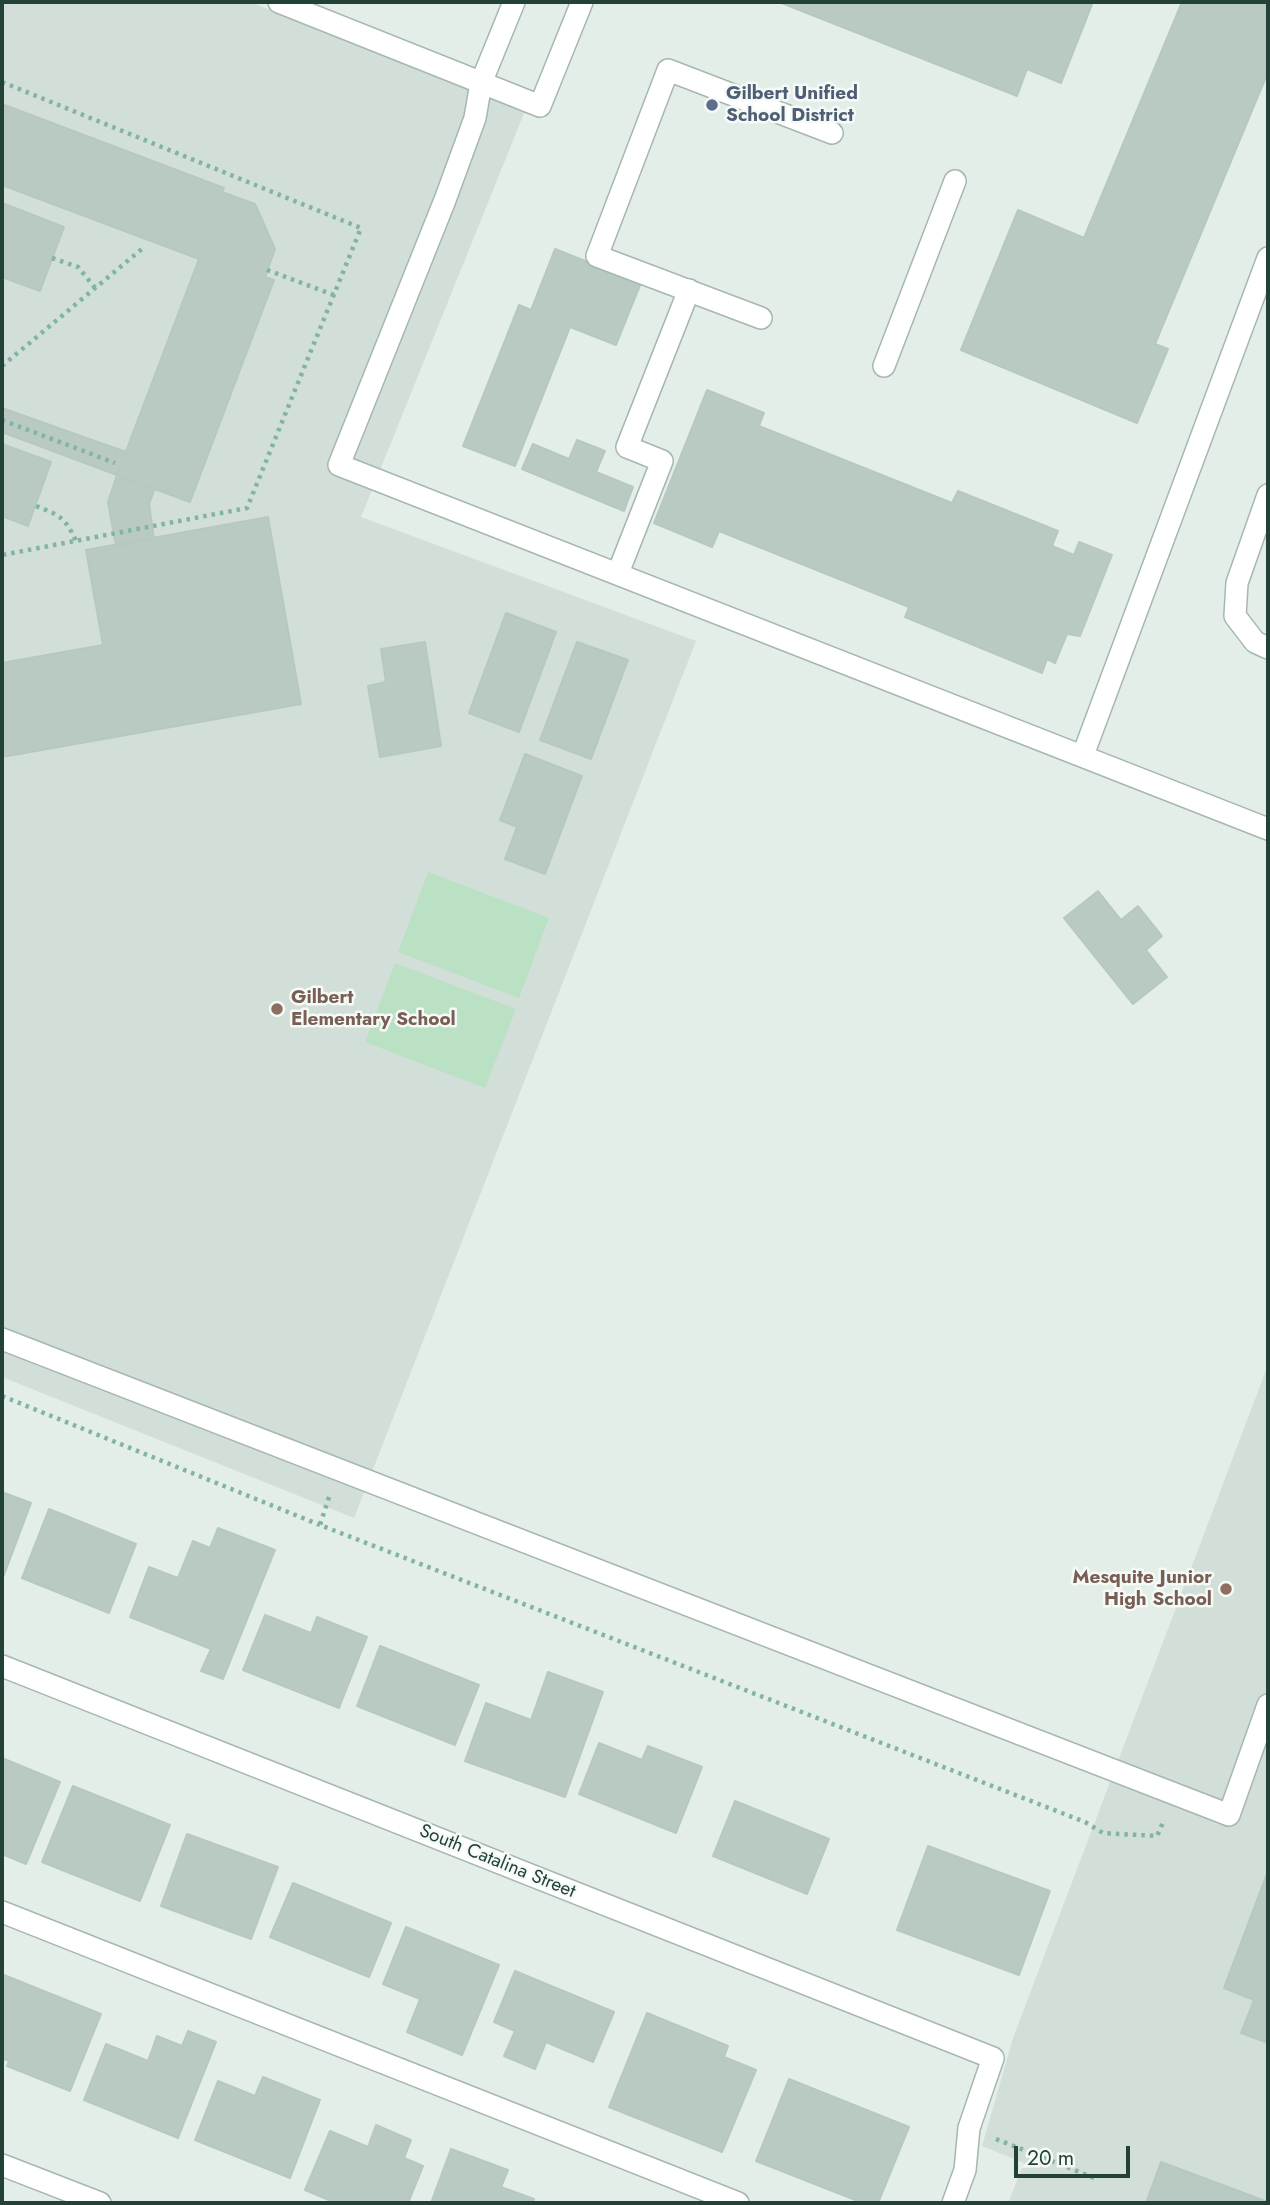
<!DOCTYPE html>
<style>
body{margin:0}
#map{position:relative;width:1270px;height:2205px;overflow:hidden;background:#e4eee9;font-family:Jost,sans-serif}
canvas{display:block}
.frame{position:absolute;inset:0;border:4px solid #224238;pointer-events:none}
.scale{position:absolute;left:1014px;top:2146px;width:116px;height:32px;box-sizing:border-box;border:4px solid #224238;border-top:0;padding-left:9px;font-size:21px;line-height:24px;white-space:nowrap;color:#224238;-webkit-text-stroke:5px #f5faf7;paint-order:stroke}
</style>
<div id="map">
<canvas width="1270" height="2205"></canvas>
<div class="frame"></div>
<div class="scale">20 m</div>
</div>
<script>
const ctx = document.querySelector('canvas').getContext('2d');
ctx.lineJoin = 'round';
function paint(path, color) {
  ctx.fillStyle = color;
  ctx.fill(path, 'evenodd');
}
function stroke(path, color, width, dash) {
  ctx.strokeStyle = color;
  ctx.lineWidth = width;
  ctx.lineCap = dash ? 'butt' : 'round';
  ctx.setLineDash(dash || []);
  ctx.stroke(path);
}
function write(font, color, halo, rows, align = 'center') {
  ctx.font = font + ' Jost,sans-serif';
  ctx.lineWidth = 5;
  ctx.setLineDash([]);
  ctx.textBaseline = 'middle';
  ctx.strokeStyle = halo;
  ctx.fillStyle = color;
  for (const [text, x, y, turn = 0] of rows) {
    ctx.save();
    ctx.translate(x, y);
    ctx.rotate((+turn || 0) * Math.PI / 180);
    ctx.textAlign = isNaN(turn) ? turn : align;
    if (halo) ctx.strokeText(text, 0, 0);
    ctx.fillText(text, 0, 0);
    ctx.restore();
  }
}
const built = new Path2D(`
 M2 2H250L525 111 361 517 696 641 354 1518 2 1377Z
 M1268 1365V2203H1008L1024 2163 982 2146 1013 2038Z`);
const green = new Path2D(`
 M428 872 549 918 519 998 398 952Z
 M395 963 516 1009 485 1088 365 1042Z`);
const building = new Path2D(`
 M779 2H1093L1061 83 1027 69 1017 96Z
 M1182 2H1268V72L1155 344 1168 349 1137 423 961 350 1018 210 1084 238Z
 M2 104 224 188 222 192 255 204 275 249 265 277 274 280 190 502 117 475 199 259 2 185Z
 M2 203 64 227 40 291 2 277Z
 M555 249 641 283 616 345 570 327 515 466 463 446 519 305 531 310Z
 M707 390 764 413 759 426 952 503 958 491 1058 531 1052 546 1074 555 1079 542 1112 555 1080 636 1067 634 1055 663 1047 659 1042 673 905 617 909 607 719 531 712 547 654 523Z
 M2 408 126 452 117 475 2 432Z
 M577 440 605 451 596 472 633 487 624 511 522 469 533 444 569 459Z
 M2 444 51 462 28 526 2 516Z
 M117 475 155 488 149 504 154 539 116 546 108 502Z
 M268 517 301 704 2 757V663L103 645 86 550Z
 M506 613 556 632 519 732 469 713Z
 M425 642 441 746 380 757 368 686 386 682 381 649Z
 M577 642 628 660 591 759 540 740Z
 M525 754 582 776 545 874 505 859 517 827 500 820Z
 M1098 891 1121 920 1138 906 1162 936 1146 950 1167 977 1133 1004 1064 918Z
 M2 1492 31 1503 4 1575 2 1574Z
 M49 1509 136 1544 109 1613 22 1578Z
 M218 1528 275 1550 223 1679 201 1671 211 1649 130 1617 149 1567 178 1578 193 1541 210 1548Z
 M265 1615 311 1633 317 1617 367 1637 339 1708 243 1670Z
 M380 1646 479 1685 455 1745 357 1706Z
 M548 1672 603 1692 565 1797 465 1761 486 1703 531 1720Z
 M599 1743 642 1760 648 1746 702 1767 676 1833 579 1794Z
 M2 1758 60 1782 26 1864 2 1854Z
 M73 1786 170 1825 140 1901 42 1862Z
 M735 1801 829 1839 807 1894 713 1856Z
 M187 1834 278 1867 251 1939 161 1906Z
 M928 1846 1050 1891 1019 1975 897 1930Z
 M1268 1871V2043L1241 2033 1254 2000 1224 1988Z
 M293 1883 391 1923 369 1977 270 1937Z
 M406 1927 499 1965 462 2055 407 2032 420 1999 383 1984Z
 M515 1971 614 2012 593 2062 546 2042 535 2069 504 2056 515 2031 494 2022Z
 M4 1975 101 2014 70 2091 7 2066 9 2061 2 2058V1980Z
 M647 2013 728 2046 724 2057 756 2070 722 2152 609 2107Z
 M188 2031 216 2042 178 2138 84 2100 106 2044 148 2061 157 2036 182 2046Z
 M263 2077 320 2100 290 2178 195 2140 218 2081 255 2096Z
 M789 2079 909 2127 878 2203H863L756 2161Z
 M376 2125 411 2140 404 2158 423 2166 408 2203H336L305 2190 330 2131 368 2147Z
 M451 2149 508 2170 501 2187 534 2199 532 2203H431Z
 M1161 2162 1268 2202V2203H1146Z`);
const path = new Path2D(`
 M2 82 361 228 247 508 2 555
 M52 258 78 267 96 289
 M267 270 334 295
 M2 366 143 248
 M2 420 115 463
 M36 506C59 515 65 517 76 541
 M2 1396 320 1525
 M329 1497 320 1525 1085 1822 1103 1833 1157 1836 1164 1820
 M996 2139 1097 2179`);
const service = new Path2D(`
 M279 2 540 106 582 2
 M514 2 481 83 475 118 445 200 339 465 1268 829
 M761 318 597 256 668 70 832 133
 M884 366 955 181
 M618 573 662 461 627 447 689 290
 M1083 755 1268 258
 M2 1339 1229 1815 1268 1705
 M2 1912 738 2203`);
const minor = new Path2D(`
 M1268 495 1237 583 1235 616 1255 642 1268 648
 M2 1666 993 2058 969 2128 965 2170 953 2203
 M2 2165 100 2203`);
const markers = [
 [712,105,7,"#5c6f8a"],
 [277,1009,7,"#8d6e63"],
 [1226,1589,7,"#8d6e63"]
];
const serviceNames = [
 ["Gilbert Unified",726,94],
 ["School District",726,116]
];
const educationNames = [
 ["Gilbert",291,998],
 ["Elementary School",291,1020],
 ["Mesquite Junior",1212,1578,"right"],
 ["High School",1212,1600,"right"]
];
const streetNames = [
 ["South Catalina Street",497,1862,22]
];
paint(built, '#d2ded8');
paint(green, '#bbe1c4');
paint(building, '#b9cac2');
stroke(building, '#b6c9c0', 2);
stroke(service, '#a6b7b0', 24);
stroke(minor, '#a6b7b0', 24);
stroke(path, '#82b4a3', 4.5, [3.5, 5]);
stroke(service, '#fff', 21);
stroke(minor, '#fff', 21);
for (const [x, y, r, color] of markers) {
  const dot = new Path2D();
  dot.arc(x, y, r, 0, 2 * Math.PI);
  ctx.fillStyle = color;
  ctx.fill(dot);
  stroke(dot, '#f5faf7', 2.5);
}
write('bold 19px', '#4e5e75', '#f5faf7', serviceNames, 'left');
write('bold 19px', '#785e54', '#f5faf7', educationNames, 'left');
write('19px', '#224238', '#f5faf7', streetNames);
</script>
